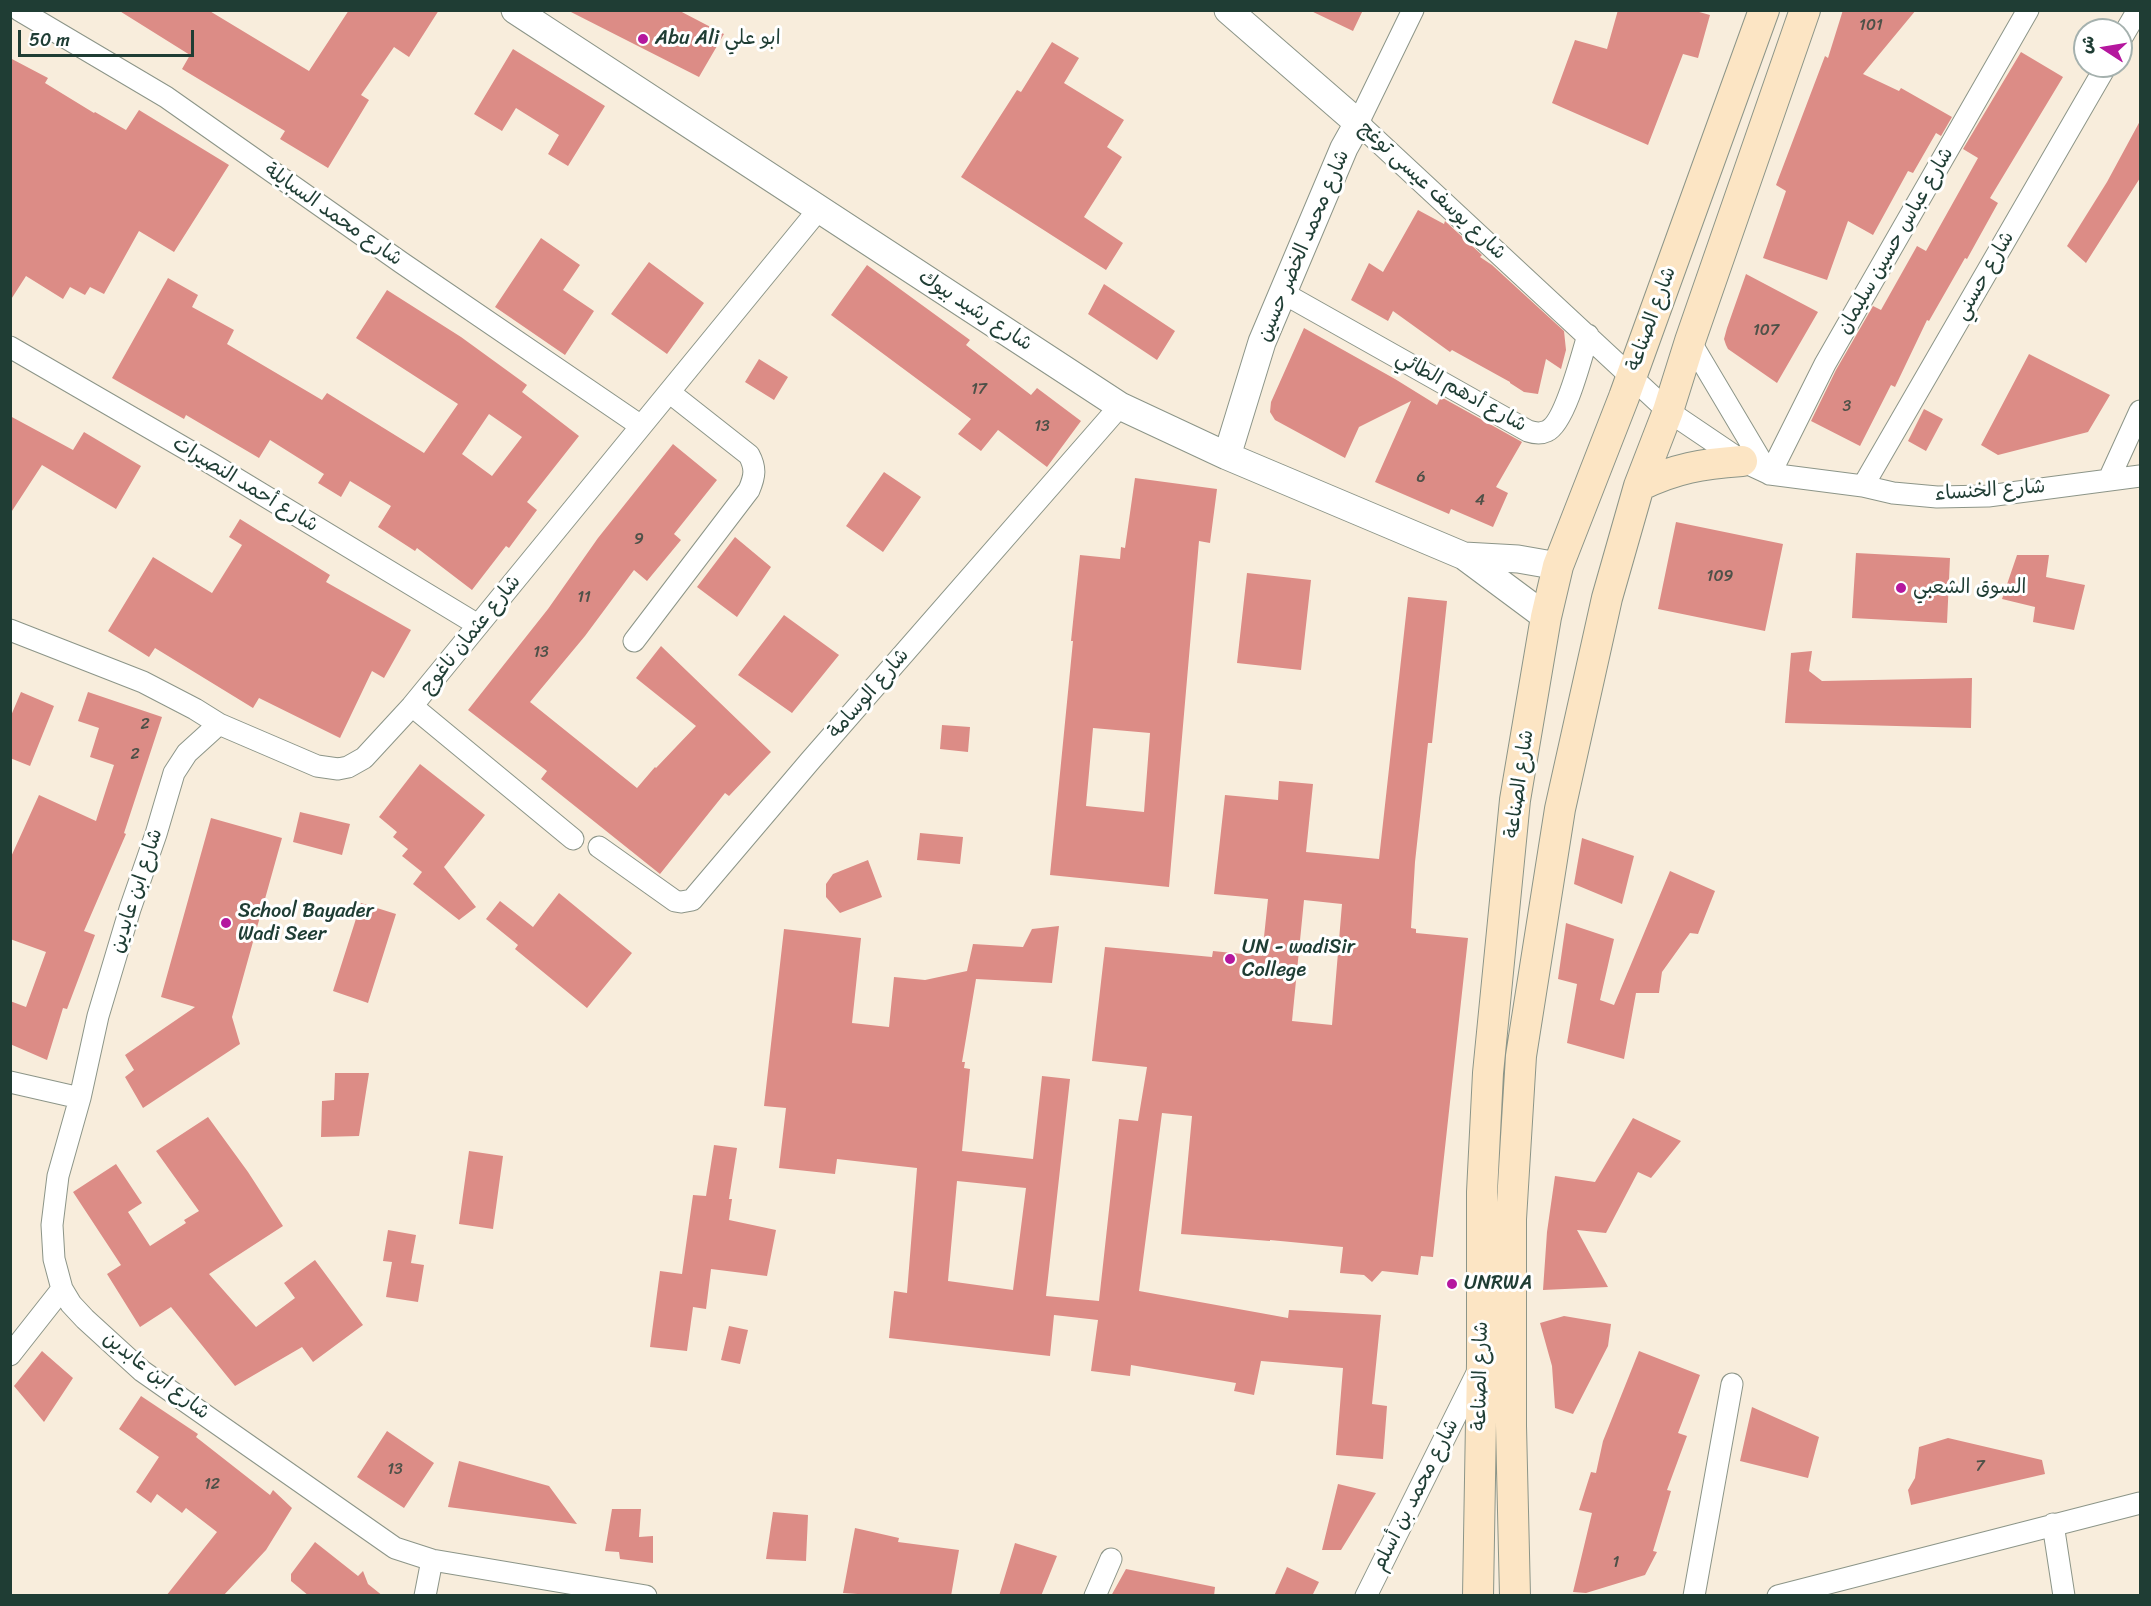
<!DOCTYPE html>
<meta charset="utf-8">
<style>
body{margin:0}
#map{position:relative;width:2151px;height:1606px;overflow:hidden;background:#f8eddc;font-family:Sriracha,"Playpen Sans Arabic",sans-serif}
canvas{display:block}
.frame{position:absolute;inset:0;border:12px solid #1f3d34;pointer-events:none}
.north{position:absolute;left:2073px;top:18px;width:60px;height:60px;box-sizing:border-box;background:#fff;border:2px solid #a5b1ae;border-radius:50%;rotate:282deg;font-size:16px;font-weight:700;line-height:24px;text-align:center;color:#1f3d34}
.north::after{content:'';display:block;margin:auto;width:21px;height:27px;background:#b5179e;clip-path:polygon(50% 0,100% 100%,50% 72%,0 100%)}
.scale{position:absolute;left:18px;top:30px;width:176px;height:27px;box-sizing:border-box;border:3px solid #1f3d34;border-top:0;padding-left:8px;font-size:18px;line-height:21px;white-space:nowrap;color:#1f3d34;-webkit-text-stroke:4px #fff;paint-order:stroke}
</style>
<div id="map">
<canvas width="2151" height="1606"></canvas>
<div class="frame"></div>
<div class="north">ش</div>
<div class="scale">50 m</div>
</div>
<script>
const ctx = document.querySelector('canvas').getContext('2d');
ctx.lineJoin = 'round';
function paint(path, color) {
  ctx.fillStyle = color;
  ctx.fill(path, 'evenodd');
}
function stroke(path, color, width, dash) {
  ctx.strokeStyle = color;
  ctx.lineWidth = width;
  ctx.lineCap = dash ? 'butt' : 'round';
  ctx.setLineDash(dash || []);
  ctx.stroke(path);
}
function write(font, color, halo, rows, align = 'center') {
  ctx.font = font + ' Sriracha,"Playpen Sans Arabic",sans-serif';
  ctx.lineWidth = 6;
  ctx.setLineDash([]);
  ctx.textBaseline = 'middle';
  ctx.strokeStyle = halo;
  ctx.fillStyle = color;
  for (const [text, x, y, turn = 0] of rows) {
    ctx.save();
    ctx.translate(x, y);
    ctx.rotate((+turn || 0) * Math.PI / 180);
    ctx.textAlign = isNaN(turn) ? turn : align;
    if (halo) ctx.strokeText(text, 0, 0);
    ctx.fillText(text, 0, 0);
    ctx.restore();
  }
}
const building = new Path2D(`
 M118 10H208L309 71 349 10H439L409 57 394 47 361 95 369 100 328 168 280 139 285 131 182 69 190 55Z
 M567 10H678L724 34 699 77Z
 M1309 10H1363L1353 31Z
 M1618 10H1692L1710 15 1698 58 1683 54 1648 145 1552 103 1575 40 1607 49Z
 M1843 10H1916L1863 74 1899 91 1901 88 1952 117 1941 136 1936 133 1913 173 1908 171 1873 235 1848 221 1827 280 1763 258 1786 191 1776 185 1825 56 1828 58Z
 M1052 42 1079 58 1064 83 1124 120 1107 147 1122 157 1084 217 1123 243 1106 270 961 177 1017 90 1021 92Z
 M513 49 605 106 568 166 548 154 559 135 516 108 502 131 474 114Z
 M2021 52 2063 77 1990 198 1998 203 1967 259 1965 258 1929 321 1927 320 1895 387 1891 385 1860 446 1811 421 1836 370 1873 306 1881 310 1917 246 1926 251 1978 158 1963 149Z
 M10 58 48 78 45 83 94 113 95 112 126 130 139 110 229 165 174 252 139 231 104 294 90 287 85 295 70 287 63 299 26 276 10 301Z
 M2140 121V178L2086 263 2067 246 2107 182Z
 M1418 210 1444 224 1445 221 1482 255 1480 257 1492 265 1564 331 1566 350 1561 369 1546 359 1538 394 1524 392 1510 383V382L1452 350 1450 352 1393 311 1388 321 1351 300 1369 263 1383 272Z
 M541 238 580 265 563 290 594 311 565 355 495 307Z
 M649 262 704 303 667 354 611 314Z
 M867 265 970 340 966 345 1031 395 1037 388 1081 421 1047 467 998 430 981 451 958 434 971 419 831 315Z
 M1746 274 1818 312 1777 383 1728 349 1726 345 1724 339 1727 328Z
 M168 278 198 295 192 307 234 330 227 344 322 400 327 393 424 453 458 404 356 338 387 290 461 337 527 385 522 392 579 436 527 502 537 510 509 548 506 546 472 590 417 548 415 551 378 527 391 506 350 481 341 497 318 483 324 474 270 440 259 458 186 415 184 419 112 378ZM489 414 522 437 492 476 462 454Z
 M1104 284 1175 331 1157 360 1088 314Z
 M1304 328 1395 379 1437 405 1441 397 1522 442 1496 487 1508 493 1493 527 1451 509 1449 514 1375 482 1411 401 1359 427 1345 458 1275 420 1270 412 1271 402Z
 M2029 354 2110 395 2088 432 1998 455 1981 445Z
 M759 359 788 377 774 400 745 382Z
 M1924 409 1943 419 1926 451 1908 441Z
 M10 416 73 450 84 432 141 466 116 509 42 465 10 514Z
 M673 444 717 480 674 534 681 540 647 581 634 570 585 636 530 702 637 788 655 767 656 768 696 726 636 678 661 646 771 752 729 796 725 793 660 874 541 779 547 771 468 710 548 609 598 538Z
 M884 472 921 497 883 552 846 526Z
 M1135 478 1217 489 1210 543 1199 541 1169 887 1050 875 1073 641H1071L1080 555 1120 559 1121 547 1125 548ZM1093 728 1150 733 1144 812 1086 806Z
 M240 519 330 575 326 582 411 630 384 678 372 671 340 738 259 698 253 708 155 648 149 657 108 631 153 557 212 593 242 545 229 537Z
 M1676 522 1783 544 1765 631 1658 609Z
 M735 537 771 567 737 617 697 587Z
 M1856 553 1950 558 1947 623 1852 618Z
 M2017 555H2049L2046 577 2085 585 2074 630 2033 622 2035 607 2002 599Z
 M1247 573 1311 580 1301 670 1237 663Z
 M1408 597 1447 601 1432 743H1428L1415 862 1411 928 1416 929V933L1468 938 1433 1257 1421 1256 1418 1275 1382 1271 1372 1282 1364 1275 1340 1273 1343 1247 1270 1240V1241L1181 1234 1192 1116 1162 1113 1139 1291 1288 1318 1289 1310 1381 1315 1372 1404 1387 1406 1383 1459 1336 1455 1343 1368 1261 1361 1254 1395 1234 1391 1236 1383 1131 1365 1130 1376 1091 1371 1098 1320 1054 1315 1050 1356 889 1338 894 1291 907 1293 917 1168 837 1159 835 1174 779 1168 786 1108 764 1106 784 929 861 938 852 1023 889 1027 894 977 925 980 967 971 973 944 1023 947 1032 929 1059 926 1052 983 976 979 962 1062H965L964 1068 970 1069 962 1151 1033 1159 1042 1076 1070 1079 1046 1296 1099 1301 1119 1119 1138 1121 1147 1067 1092 1061 1105 947 1212 957 1213 951 1262 956 1268 899 1214 894 1225 795 1278 800 1279 781 1313 784 1306 852 1379 859ZM1304 900 1342 904 1332 1025 1292 1021ZM957 1181 1026 1188 1013 1290 948 1281Z
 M784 615 839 655 792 713 738 675Z
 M1812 651 1809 671 1822 681 1972 678 1971 728 1785 723 1791 653Z
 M21 692 54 706 30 766 10 758V718Z
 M88 692 162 717 124 833 126 834 84 931 95 935 67 1009 63 1008 47 1060 10 1044V1001L26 1007 46 952 10 939V859L39 795 96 821 114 765 90 757 99 728 78 721Z
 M942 725 970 727 968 752 940 749Z
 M420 764 485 815 444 867 476 907 459 920 413 884 422 872 402 856 408 849 393 837 397 832 379 817Z
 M300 812 350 824 342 855 293 842Z
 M211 818 282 838 232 1017 240 1044 143 1108 125 1077 134 1070 125 1055 195 1007 161 997Z
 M920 833 963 837 960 864 917 860Z
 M1582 838 1634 856 1622 904 1574 884Z
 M868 860 882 897 840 913 826 897V884L833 874Z
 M1670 871 1715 891 1698 934 1690 933 1662 972 1659 993H1636L1624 1059 1567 1043 1577 984 1558 979 1566 923 1614 939 1600 1000 1614 1005Z
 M559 893 632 953 587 1008 515 949 518 945 486 919 500 901 533 927Z
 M361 903 396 914 368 1003 333 991Z
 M335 1073H369L359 1136 321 1137 322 1101 334 1100Z
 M208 1117 248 1172 283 1226 209 1274 256 1327 295 1298 284 1283 315 1260 363 1325 313 1362 302 1347 235 1386 171 1307 140 1327 107 1274 121 1265 73 1192 116 1164 142 1203 128 1212 150 1246 186 1223 184 1220 199 1211 156 1151Z
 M1633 1118 1681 1141 1651 1178 1638 1172 1606 1233 1577 1230 1608 1287 1543 1290 1547 1232 1555 1176 1595 1182Z
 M714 1145 737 1148 729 1199H732L729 1220 776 1230 767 1276 711 1269 706 1309 693 1307 687 1351 650 1347 660 1271 682 1274 693 1195 706 1196Z
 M469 1151 503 1156 493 1229 459 1224Z
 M388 1230 416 1235 411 1263 424 1265 418 1302 386 1297 392 1262 383 1261Z
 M1564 1316 1611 1324 1608 1346 1573 1414 1555 1408 1552 1366 1540 1323Z
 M729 1326 748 1330 740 1364 721 1360Z
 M42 1351 73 1378 44 1422 14 1386Z
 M1639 1351 1700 1375 1678 1433 1687 1436 1667 1490 1671 1491 1653 1551 1657 1552 1645 1575 1586 1593 1573 1592 1592 1513 1579 1510 1591 1472 1596 1473 1603 1441Z
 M141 1396 198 1434 196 1437 270 1495 273 1490 292 1508 266 1550 223 1596H166L217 1532 186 1508 182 1513 157 1494 151 1503 136 1492 159 1457 119 1429Z
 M1752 1407 1819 1437 1808 1478 1740 1461Z
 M387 1431 434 1463 404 1508 357 1477Z
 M1948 1438 2042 1460 2045 1474 1911 1505 1908 1490 1915 1478 1919 1447Z
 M459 1461 549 1486 577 1524 448 1507Z
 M1338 1484 1376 1493 1341 1550H1322Z
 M612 1509H641L639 1537 653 1536V1563L620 1559 619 1552 605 1551Z
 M773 1512 808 1515 806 1561 766 1559Z
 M855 1528 899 1538 898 1542 959 1550 951 1596H887L843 1593Z
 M315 1542 358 1576 363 1571 368 1584 383 1596H309L291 1581V1574Z
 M1015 1543 1057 1556 1041 1596H999Z
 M1287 1567 1319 1582 1312 1596H1274Z
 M1126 1569 1215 1587 1214 1596H1111Z`);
const minor = new Path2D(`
 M19 10 166 97 402 263 641 426
 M1413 10 1358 123 1668 411 1742 461 1770 474 1863 486 1893 493 1937 497 1988 496 2140 476
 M2121 39 2138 10
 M1283 293 1528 431C1534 433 1541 434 1547 431 1565 423 1582 355 1588 335
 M1690 341 1769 474
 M10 347 212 464 478 625
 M1770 474 1825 364 2028 10
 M2109 479 2140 411
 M1863 486 2106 66
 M10 630 143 682 195 709 219 724 317 766 338 769 348 767 364 758 412 706 819 209
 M634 641 749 490C755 476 756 468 749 455L669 392
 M412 706 573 839
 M219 724 187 753 174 773 156 834 130 909 98 1016 80 1098 58 1176 52 1225 54 1259 62 1289 71 1304 85 1319 142 1371 395 1548 432 1560 646 1596
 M599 847 675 901 681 902 692 900 810 761 1120 406
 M10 1082 80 1098
 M10 1355 62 1289
 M2053 1524 2064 1596
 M425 1596 432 1560
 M1095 1596 1111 1559
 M1366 1596 1479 1369
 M1694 1596 1732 1384
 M1778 1596 2140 1503`);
const tertiary = new Path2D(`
 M515 10 1120 406 1227 456 1464 556 1546 617
 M1227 456 1262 342 1344 148 1358 123 1228 10
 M1464 556 1518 559 1558 566`);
const secondary = new Path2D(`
 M1639 486C1676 468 1702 464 1742 461
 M1478 1596 1482 1363V1192L1488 1073 1515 800 1546 617 1558 566 1624 397 1764 10
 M1515 1596 1511 1426V1219L1521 1056 1560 809 1607 598 1639 486 1668 411 1690 341 1805 10`);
const markers = [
 [643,39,6,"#b5179e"],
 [1901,588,6,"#b5179e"],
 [226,923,6,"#b5179e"],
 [1230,959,6,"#b5179e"],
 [1452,1284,6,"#b5179e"]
];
const numberNames = [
 ["101",1871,26],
 ["107",1766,331],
 ["17",979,390],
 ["3",1847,407],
 ["13",1042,427],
 ["6",1421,478],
 ["4",1480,501],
 ["9",639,540],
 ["109",1720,577],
 ["11",584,598],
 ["13",541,653],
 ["2",145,725],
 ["2",135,755],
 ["7",1980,1467],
 ["13",395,1470],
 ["12",212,1485],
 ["1",1616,1563]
];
const poiNames = [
 ["Abu Ali ابو علي",655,39],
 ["السوق الشعبي",1913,588],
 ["School Bayader",238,912],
 ["Wadi Seer",238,935],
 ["UN - wadiSir",1242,948],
 ["College",1242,971],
 ["UNRWA",1464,1284]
];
const streetNames = [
 ["شارع يوسف عيسى توغج",1432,191,43],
 ["شارع محمد السبايلة",333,215,35],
 ["شارع عباس حسين سليمان",1896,241,-60],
 ["شارع محمد الخضر حسين",1304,246,-67],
 ["شارع حسني",1985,276,-60],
 ["شارع رشيد بيوك",975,311,33],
 ["شارع الصناعة",1652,319,-70],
 ["شارع أدهم الطائي",1461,392,29],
 ["شارع أحمد النصيرات",245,485,31],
 ["شارع الخنساء",1990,491,-4],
 ["شارع عثمان ناغوج",471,635,-51],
 ["شارع الوسامة",869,694,-49],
 ["شارع الصناعة",1520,784,-82],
 ["شارع ابن عابدين",137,891,-72],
 ["شارع ابن عابدين",156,1376,38],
 ["شارع الصناعة",1481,1376,-89],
 ["شارع محمد بن أسلم",1416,1495,-63]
];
paint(building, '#dc8c86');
stroke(minor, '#8c9588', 23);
stroke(tertiary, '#8c9588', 29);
stroke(secondary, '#8c9588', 32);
stroke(minor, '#fff', 21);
stroke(tertiary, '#fff', 27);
stroke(secondary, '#fce5c4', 30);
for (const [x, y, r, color] of markers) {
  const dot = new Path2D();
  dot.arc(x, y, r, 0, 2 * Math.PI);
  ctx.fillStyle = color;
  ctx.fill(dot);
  stroke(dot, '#fff', 2);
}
write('16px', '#4e5148', null, numberNames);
write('20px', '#1f3d34', '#fff', poiNames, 'left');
write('20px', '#1f3d34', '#fff', streetNames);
</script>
